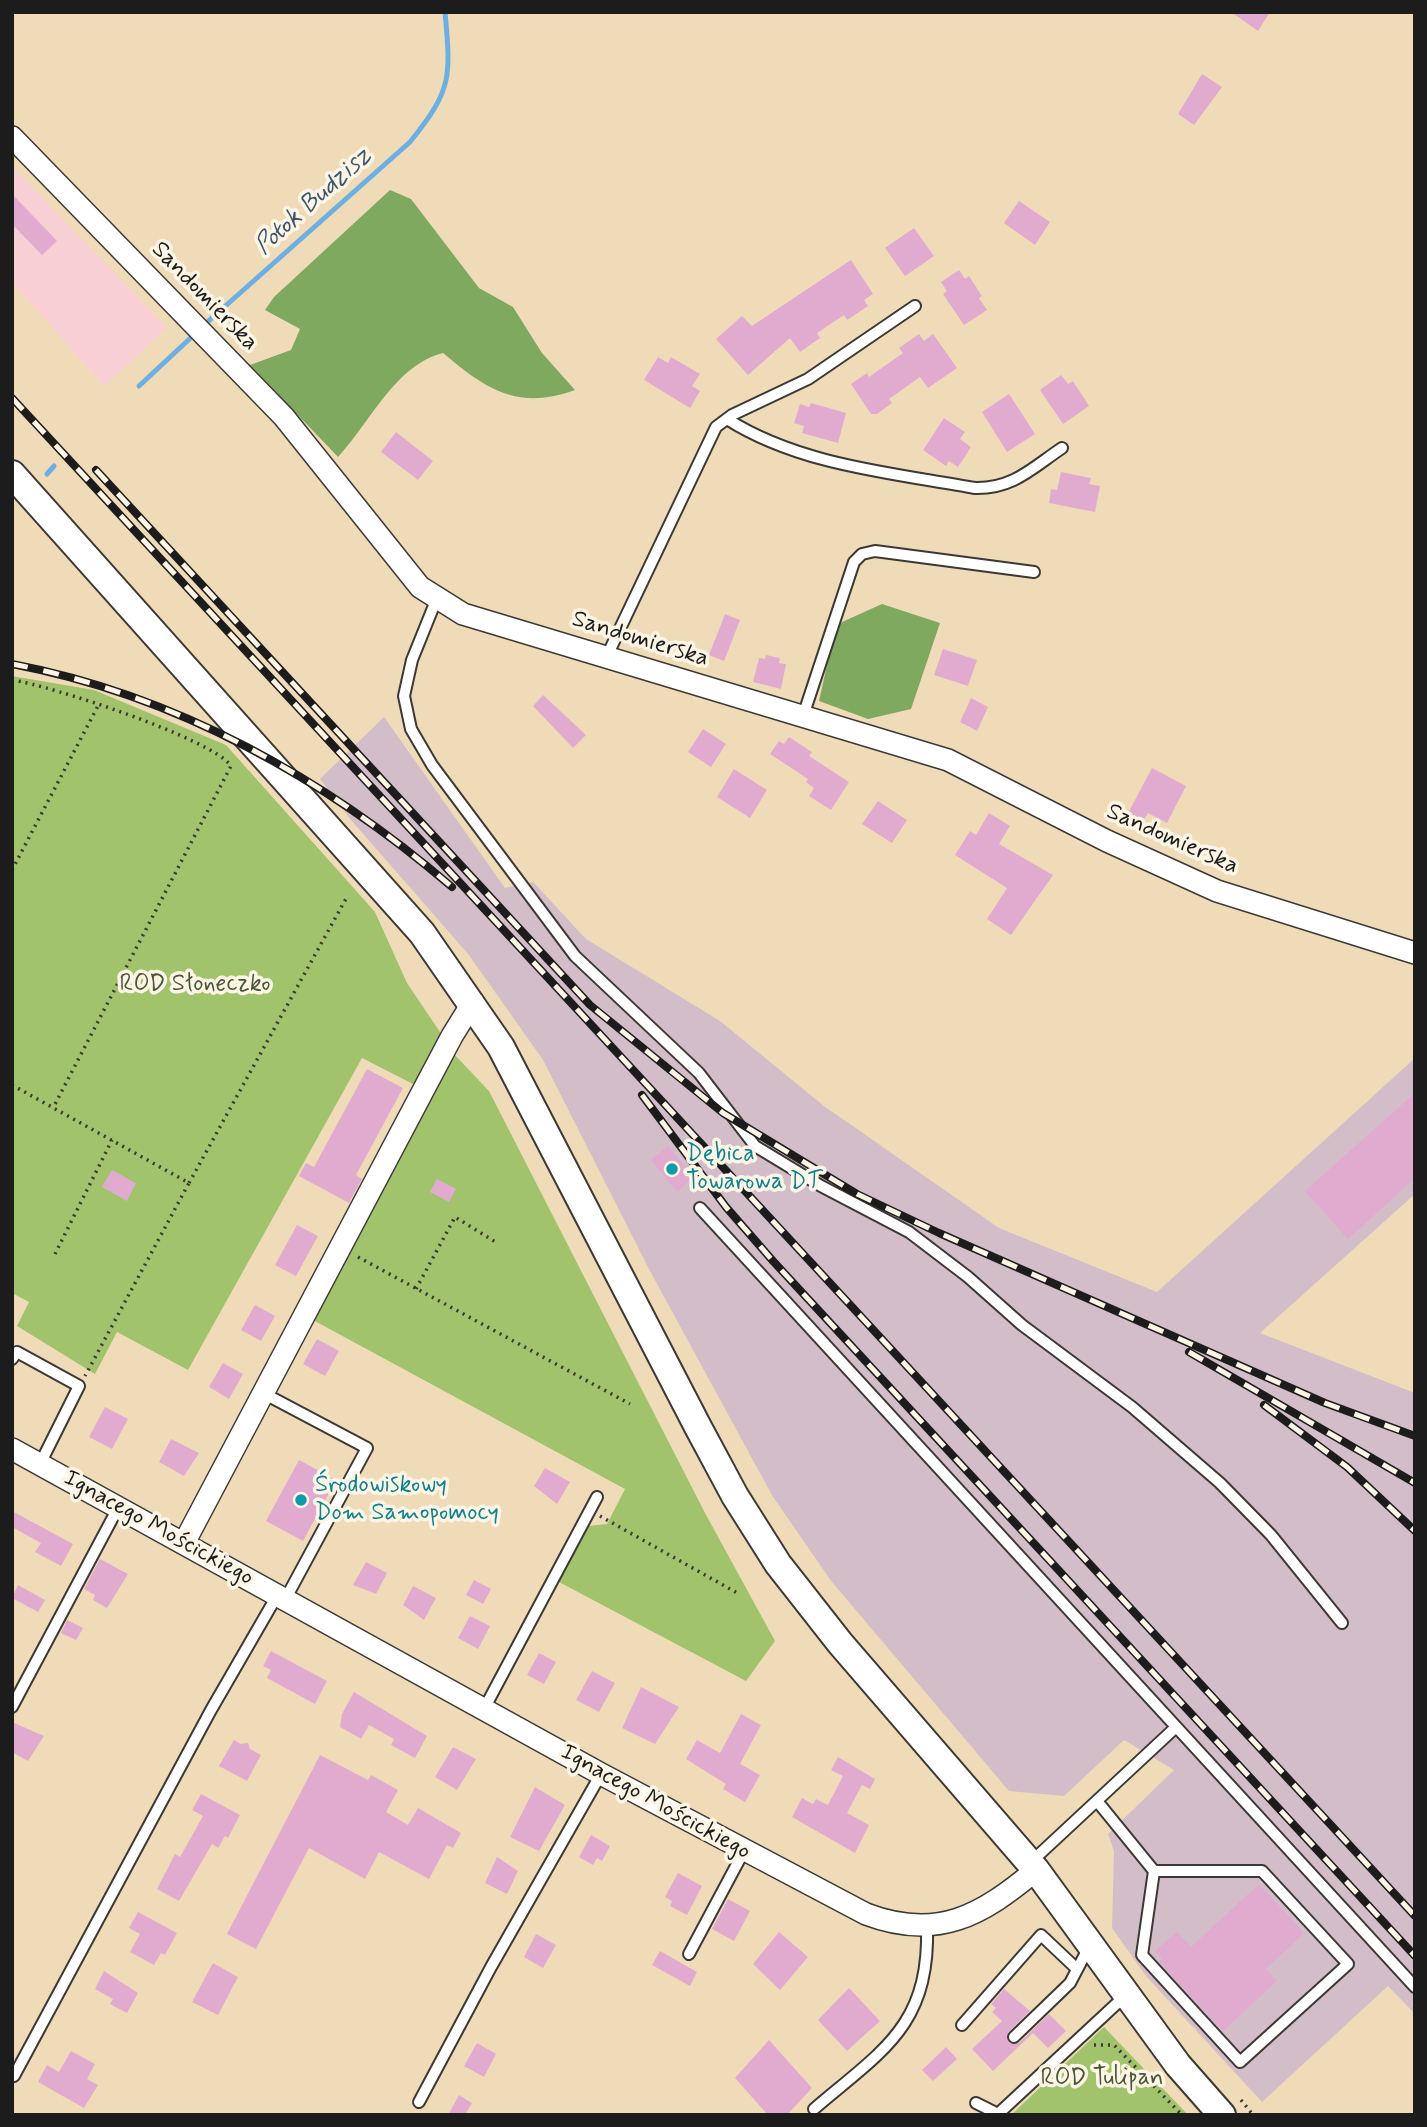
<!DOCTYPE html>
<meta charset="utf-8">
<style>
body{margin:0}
#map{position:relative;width:1427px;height:2127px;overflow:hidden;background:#f0dbb9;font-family:Mynerve,sans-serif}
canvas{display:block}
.frame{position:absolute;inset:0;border:14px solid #1c1c1c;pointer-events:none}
</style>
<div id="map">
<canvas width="1427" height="2127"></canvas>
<div class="frame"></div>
</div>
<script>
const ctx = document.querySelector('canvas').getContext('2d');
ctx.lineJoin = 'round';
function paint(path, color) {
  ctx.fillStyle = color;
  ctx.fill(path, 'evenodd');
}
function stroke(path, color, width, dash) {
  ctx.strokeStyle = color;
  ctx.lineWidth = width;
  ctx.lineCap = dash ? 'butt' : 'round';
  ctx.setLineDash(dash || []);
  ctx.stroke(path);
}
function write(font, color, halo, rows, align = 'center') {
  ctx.font = font + ' Mynerve,sans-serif';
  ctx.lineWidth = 7;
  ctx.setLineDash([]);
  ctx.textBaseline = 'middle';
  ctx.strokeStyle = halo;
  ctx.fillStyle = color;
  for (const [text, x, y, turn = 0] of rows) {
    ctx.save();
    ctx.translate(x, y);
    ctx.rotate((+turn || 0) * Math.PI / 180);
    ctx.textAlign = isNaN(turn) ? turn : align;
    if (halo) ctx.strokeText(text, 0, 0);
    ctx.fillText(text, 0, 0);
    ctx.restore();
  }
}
const built = new Path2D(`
 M12 166 167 328 104 386 12 282Z`);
const industrial = new Path2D(`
 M384 717 505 888 533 882 586 939 720 1021 824 1106 999 1228 1157 1292 1415 1058V1194L1260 1333 1415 1393V2014L1388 1986 1262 2102 1146 1976 1112 1928 1114 1851 1108 1834 1174 1770 1124 1740 1064 1796 1009 1791 832 1582 773 1497 650 1271 543 1060 469 955 351 820 320 779Z`);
const green = new Path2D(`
 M12 676 94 690 226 745 375 912 407 983 442 1035 415 1085 362 1058 188 1370 117 1332 95 1374 17 1326 29 1302 12 1293Z
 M453 1053 489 1091 705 1513 775 1641 746 1681 559 1582 589 1526 607 1524 625 1489 313 1320Z
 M1104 2027 1188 2115H1011Z`);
const forest = new Path2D(`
 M390 190 411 199 479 288 513 307 542 353 575 390C517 411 486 389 443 353 395 365 370 423 338 457L250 365 291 350 300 329 265 310 274 297Z
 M882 604 940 623 911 709 868 719 819 701 833 638 842 622Z`);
const stream = new Path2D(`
 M204 325 410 142C452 90 451 78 445 12
 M139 386 197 332
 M47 474 54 466`);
const building = new Path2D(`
 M1231 12H1270L1258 31Z
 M1202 74 1222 87 1194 125 1178 114Z
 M12 194 57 241 42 255 12 224Z
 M1019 201 1050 222 1035 245 1004 223Z
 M914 228 934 256 905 276 885 248Z
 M851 260 873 294 864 300 868 306 847 320 844 315 817 333 820 338 800 352 790 338 748 375 716 339 742 316 752 326Z
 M959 270 965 279 969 276 982 296 979 298 987 310 964 325 943 294 947 291 941 282Z
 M919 334 924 341 933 334 957 368 928 388 920 377 889 399 892 403 877 414H871L851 384 867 373 869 377 903 353 899 348Z
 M658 357 668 363 671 357 700 374 692 386 700 391 690 408 644 380Z
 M1061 375 1068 384 1073 381 1089 406 1063 424 1040 390Z
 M1009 394 1035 434 1007 452 982 412Z
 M811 403 846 413 838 443 802 433 804 426 794 423 800 404 809 407Z
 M944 418 965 432 960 439 971 447 958 467 949 461 946 466 923 450Z
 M396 432 433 461 418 480 381 452Z
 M1061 472 1091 478 1089 484 1100 486 1095 512 1049 503 1051 489 1057 490Z
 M725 614 740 620 724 661 709 655Z
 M943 649 977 660 968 686 934 675Z
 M766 655 780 658 779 663 786 664 781 689 753 682 759 658 765 659Z
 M543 695 586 735 573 748 533 706Z
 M971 698 988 707 977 731 960 722Z
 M703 729 726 744 711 767 688 752Z
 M789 737 812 752 809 756 849 782 831 810 809 796 814 788 806 782 808 779 770 754 779 741 784 744Z
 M1152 768 1186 786 1167 823 1148 813 1143 821 1128 813Z
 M734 769 767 790 750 818 717 797Z
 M878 801 907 820 892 843 862 824Z
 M989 813 1010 826 999 844 1053 875 1011 935 987 919 1007 888 955 855 970 831 976 835Z
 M367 1069 403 1088 356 1175 362 1179 349 1203 299 1176 306 1163 314 1167Z
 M1415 1093V1178L1348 1239 1305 1191Z
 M668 1146 694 1177 677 1192 651 1160Z
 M112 1170 136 1183 127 1201 102 1187Z
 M437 1179 456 1189 449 1202 430 1192Z
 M297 1225 318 1236 296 1276 275 1265Z
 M255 1305 275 1316 261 1341 241 1330Z
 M317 1339 339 1351 325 1376 303 1364Z
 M223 1363 243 1374 229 1399 209 1387Z
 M105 1407 128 1419 112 1449 89 1437Z
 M171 1439 199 1453 184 1476 159 1462Z
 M299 1460 336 1480 303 1541 266 1521Z
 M545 1468 570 1482 557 1504 534 1486Z
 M12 1511 73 1544 61 1566 35 1552 41 1543 12 1527Z
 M100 1559 128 1574 107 1608 93 1600 95 1595 84 1589Z
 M366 1562 387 1573 376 1594 353 1585Z
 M474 1580 491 1589 483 1604 466 1595Z
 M18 1585 45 1600 38 1612 12 1598Z
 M413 1586 436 1598 424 1620 403 1605Z
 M470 1616 490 1626 478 1649 458 1638Z
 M67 1620 83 1628 76 1640 61 1633Z
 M271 1651 327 1681 315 1704 267 1678 271 1670 263 1666Z
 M539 1653 556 1662 544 1684 527 1675Z
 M592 1671 615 1683 599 1712 576 1700Z
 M641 1687 679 1707 655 1744 622 1728Z
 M354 1692 427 1736 415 1758 391 1745 394 1739 369 1725 361 1739 340 1727 342 1714Z
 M741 1714 761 1725 740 1764 760 1775 745 1802 723 1789 726 1784 686 1759 697 1740 720 1753Z
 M12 1722 44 1736 28 1761 12 1752Z
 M234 1740 241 1744 248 1743 250 1749 261 1755 247 1781 219 1766Z
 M453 1747 476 1759 457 1790 435 1777Z
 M320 1755 368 1780 371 1775 398 1790 386 1812 408 1825 418 1808 461 1833 453 1848 447 1845 429 1879 379 1852 365 1879 309 1848 256 1949 227 1934Z
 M838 1757 875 1779 870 1789 862 1785 847 1813 869 1825 855 1853 792 1817 802 1798 813 1804 816 1799 828 1805 843 1776 831 1770Z
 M535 1787 565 1805 539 1851 510 1837Z
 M201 1794 240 1815 228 1838 225 1836 218 1848 212 1844 179 1901 157 1889 175 1854 180 1857 203 1816 192 1810Z
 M591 1835 610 1846 602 1861 597 1858 593 1865 579 1857Z
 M497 1857 518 1871 507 1894 485 1883Z
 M678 1873 702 1886 687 1915 670 1906 672 1901 665 1897Z
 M1259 1884 1304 1933 1266 1969 1277 1981 1223 2031 1159 1962 1162 1958 1155 1951 1177 1932 1191 1947Z
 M728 1899 750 1911 734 1941 712 1929Z
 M138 1912 177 1933 165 1955 161 1953 154 1965 130 1952 140 1934 129 1928Z
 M779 1932 808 1957 780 1990 753 1964Z
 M536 1934 556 1945 543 1968 524 1957Z
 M660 1951 697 1972 690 1986 652 1965Z
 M213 1963 238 1977 218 2015 192 2002Z
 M104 1971 138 1993 127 2013 110 2004 113 1999 95 1989Z
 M849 1988 880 2021 847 2051 818 2020Z
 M1004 1989 1030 2011 1008 2032 1009 2043H1019L1049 2014 1066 2031 1048 2048 1033 2033 993 2071 972 2049 1002 2021 992 2012 996 2008 991 2004Z
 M769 2040 812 2088 787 2115H768L735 2078Z
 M477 2043 496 2054 484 2077 464 2066Z
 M946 2047 957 2059 933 2081 922 2070Z
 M71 2051 95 2064 87 2079 98 2085 84 2108 38 2082 47 2065 59 2072Z
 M459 2095 472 2103 465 2115H448Z`);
const path = new Path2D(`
 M12 680C49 685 213 739 231 766L53 1108
 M12 870 99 704
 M12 1085 189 1183 85 1376
 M189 1183 348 895
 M55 1254 112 1140
 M358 1257 630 1404
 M416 1289 455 1217 497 1243
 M600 1516 739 1594
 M1094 2045H1114L1182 2115
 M1241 2100 1253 2115`);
const service = new Path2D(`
 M727 419C799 465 892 473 975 488 1013 489 1032 468 1062 448
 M437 598 412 660 404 696 411 729 432 765 575 956 699 1073 755 1146 821 1186 909 1232 968 1277 1022 1325 1132 1407 1220 1483 1271 1535 1342 1623
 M606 658 716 427 732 415 808 379 915 306
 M803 716 854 562 862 554 875 551 1034 572
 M700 1208 1415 1987
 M12 1359 17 1352 79 1386 40 1464
 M263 1393 367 1448 286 1598
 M12 1707 119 1506
 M484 1709 597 1497
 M1097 1801 1154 1871H1262L1348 1964 1240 2062 1142 1955 1154 1871
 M1031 1862 1175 1728
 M689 1954 744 1851
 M962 2025 1041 1935 1077 1969
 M1014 2037 1070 1983 1090 1945
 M14 2076 211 1710 278 1594
 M419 2102 491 1967 601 1774
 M976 2103 998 2114 1126 1995
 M814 2109C883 2050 930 2026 927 1926`);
const minor = new Path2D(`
 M12 137 284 417 420 587 463 614 948 760 1107 841 1217 891 1415 953
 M12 1449 601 1774 866 1914C937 1941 981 1916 1036 1870
 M184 1543 452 1036 473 1002`);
const tertiary = new Path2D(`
 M12 474 422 933 501 1047 698 1427 735 1496 778 1564 840 1643 1036 1870 1178 2065 1222 2115`);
const rail = new Path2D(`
 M12 398 1415 1916
 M96 470 590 1005 723 1113 857 1194 939 1233 1325 1403 1415 1436
 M12 664C176 695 326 779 452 887
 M642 1095 726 1207 773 1261 1415 1956
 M1189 1352 1415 1483
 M1264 1405 1347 1467 1415 1531`);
const markers = [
 [672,1169,7,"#0f9aa8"],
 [301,1500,7,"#0f9aa8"]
];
const streetNames = [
 ["Sandomierska",204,297,46],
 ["Sandomierska",640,640,17],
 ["Sandomierska",1172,840,24],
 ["Ignacego Mościckiego",158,1529,29],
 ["Ignacego Mościckiego",655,1803,29]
];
const parkNames = [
 ["ROD Słoneczko",195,985],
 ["ROD Tulipan",1102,2079]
];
const cultureNames = [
 ["Dębica",686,1155],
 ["Towarowa DT",686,1183],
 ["Środowiskowy",315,1486],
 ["Dom Samopomocy",315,1514]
];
const waterNames = [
 ["Potok Budzisz",314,202,-42]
];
paint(built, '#f7cfd4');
paint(industrial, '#d2bdc8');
paint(green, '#a0c36c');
paint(forest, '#80a960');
stroke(stream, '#6dafe1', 5);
paint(building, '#e1abd0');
stroke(service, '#3c3934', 14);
stroke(minor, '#3c3934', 24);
stroke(tertiary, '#3c3934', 30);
stroke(path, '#3c3934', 3.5, [2, 5]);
stroke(service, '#fff', 10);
stroke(minor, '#fff', 21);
stroke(tertiary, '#fff', 26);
stroke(rail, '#1c1c1c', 8);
stroke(rail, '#fcf5e5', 5, [16]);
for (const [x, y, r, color] of markers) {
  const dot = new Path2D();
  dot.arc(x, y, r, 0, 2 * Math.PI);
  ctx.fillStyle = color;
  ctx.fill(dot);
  stroke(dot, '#fcf5e5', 2.5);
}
write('24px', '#1c1c1c', '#fcf5e5', streetNames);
write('24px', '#4a5638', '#fcf5e5', parkNames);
write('24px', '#0d838f', '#fcf5e5', cultureNames, 'left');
write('italic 26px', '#3c576b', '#fcf5e5', waterNames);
</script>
